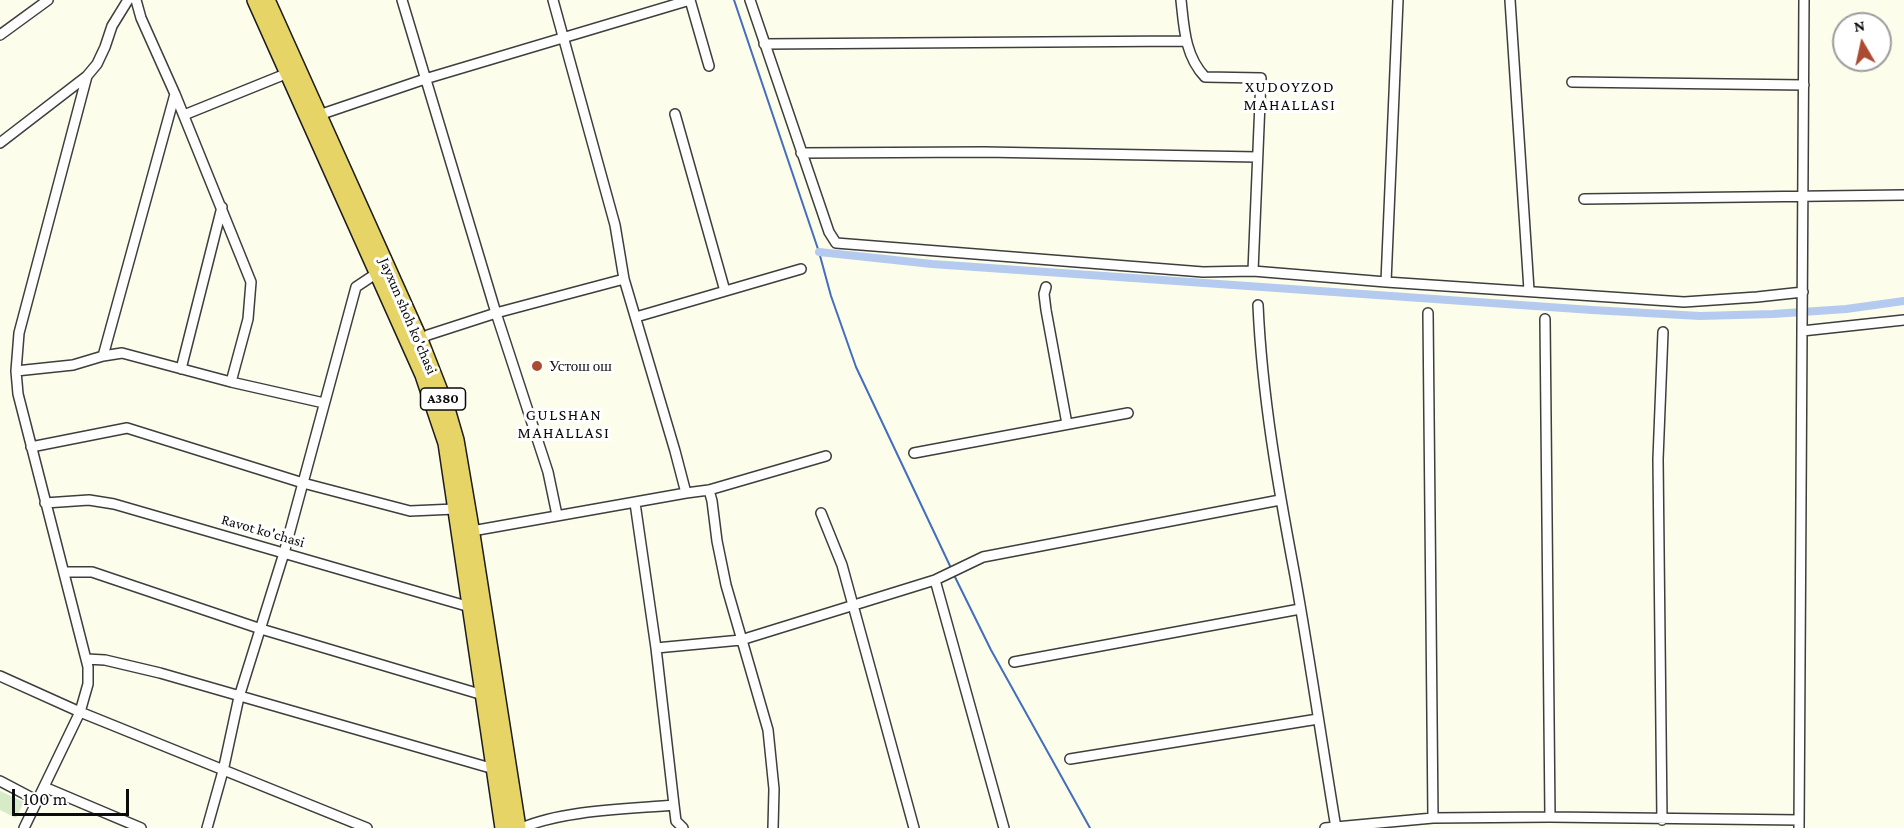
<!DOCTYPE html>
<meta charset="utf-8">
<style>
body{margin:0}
#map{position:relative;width:1904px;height:828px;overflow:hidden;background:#fcfdea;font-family:"Crimson Pro",serif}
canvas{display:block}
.north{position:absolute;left:1832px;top:12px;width:60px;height:60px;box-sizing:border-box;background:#fff;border:2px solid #9d9d9d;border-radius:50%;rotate:351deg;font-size:16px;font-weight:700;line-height:24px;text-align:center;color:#0b0b0b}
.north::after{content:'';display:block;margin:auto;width:21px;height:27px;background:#ac4b32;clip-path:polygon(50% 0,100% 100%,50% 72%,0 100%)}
.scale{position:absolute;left:12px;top:789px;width:117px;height:27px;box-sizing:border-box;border:3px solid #0b0b0b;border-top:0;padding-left:8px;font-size:18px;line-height:21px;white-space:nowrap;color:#0b0b0b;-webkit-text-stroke:4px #fff;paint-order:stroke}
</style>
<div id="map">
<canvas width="1904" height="828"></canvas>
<div class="north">N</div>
<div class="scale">100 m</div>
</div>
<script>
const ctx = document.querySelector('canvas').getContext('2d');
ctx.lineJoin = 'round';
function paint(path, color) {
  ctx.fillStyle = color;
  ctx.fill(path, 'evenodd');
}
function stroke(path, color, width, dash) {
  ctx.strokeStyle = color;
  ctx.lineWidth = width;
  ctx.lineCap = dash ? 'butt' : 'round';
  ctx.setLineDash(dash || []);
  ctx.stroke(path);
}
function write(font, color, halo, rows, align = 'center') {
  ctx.font = font + ' "Crimson Pro",serif';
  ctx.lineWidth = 6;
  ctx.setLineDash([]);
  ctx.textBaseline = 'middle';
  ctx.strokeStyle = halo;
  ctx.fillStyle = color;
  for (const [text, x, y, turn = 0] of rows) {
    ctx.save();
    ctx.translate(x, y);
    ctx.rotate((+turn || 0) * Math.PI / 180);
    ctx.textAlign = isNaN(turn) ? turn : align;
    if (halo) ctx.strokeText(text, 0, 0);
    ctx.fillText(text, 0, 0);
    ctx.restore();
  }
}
const pitch = new Path2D(`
 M0 791 24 802 16 818 0 810Z`);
const stream = new Path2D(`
 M734 0 819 252 831 296 856 367 951 568
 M953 573 991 650 1090 828`);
const canal = new Path2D(`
 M819 252 932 264 1592 310 1700 316 1773 314 1846 309 1904 301`);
const minor = new Path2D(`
 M136 0 141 18 175 94 251 282 248 319 231 382
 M402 0 496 313 548 472 557 515
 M553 0 615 225 624 279 675 451 686 493
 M690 0 709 66
 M750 0 829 232 836 243 1203 272 1253 271 1386 282 1684 302 1757 297 1803 292
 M1181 0C1184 28 1185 56 1205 77L1261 78 1253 271
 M1510 0 1529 290
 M0 35 48 0
 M764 44 1185 41
 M1572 82 1804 85
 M675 114 725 291
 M184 115 288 73
 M319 115 425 79 690 0
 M0 143 87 76
 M801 153 984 152 1257 157
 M1584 199 1904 195
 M1386 282 1398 0
 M1046 287 1044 294 1046 310 1067 424
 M1258 305C1262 396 1278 486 1295 576 1310 660 1322 744 1336 828
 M1428 313 1433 818
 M636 317 801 269
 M1545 319 1550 817
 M1802 331 1904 320
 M420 340 428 335 496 313 624 279
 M103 356 175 94
 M181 369 222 207
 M16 371 73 365 103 356 122 353 231 382 324 403
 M31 447 127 428 303 483 410 511 455 509
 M914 453 1128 413
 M709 490 712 501 717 541 726 585 768 730 774 789 773 828
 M45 503 89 500 114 504 470 607
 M635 503 656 648 674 805 676 821 683 828
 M821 513 842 565 914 828
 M472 531 686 493 709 490 826 456
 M65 572H92L261 629 483 695
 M935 580 1004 828
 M656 648 741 640 935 580 983 557 1280 500
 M86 659 105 660 160 673 494 769
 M1014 662 1300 609
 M0 676 80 712 367 828
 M1070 759 1318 719
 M0 781 38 801
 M44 787 141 828
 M1662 820 1658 459 1663 332
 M24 828 80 712 88 684V667L18 394 16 371 19 333 87 76 97 64 105 47 112 26 128 0
 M207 828 223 771 239 697 284 553 356 287 377 273
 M522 828C562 810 629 809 674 805
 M1325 828 1433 818 1550 817 1799 820
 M1799 828 1804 0`);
const trunk = new Path2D(`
 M255 0 423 375 446 443 503 828
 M267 0 420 340 447 409 456 440 471 528 518 828`);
const markers = [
 [537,366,6,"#ac4b32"]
];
const shields = [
 [443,399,45]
];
const shieldNames = [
 ["A380",443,399]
];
const streetNames = [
 ["Jayxun shoh ko'chasi",408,316,67],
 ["Ravot ko'chasi",263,531,16]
];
const poiNames = [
 ["Устош ош",549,366]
];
const neighbourhoodNames = [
 ["XUDOYZOD",1290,87],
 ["MAHALLASI",1290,105],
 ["GULSHAN",564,415],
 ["MAHALLASI",564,433]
];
paint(pitch, '#d7ebc9');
stroke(stream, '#436dbf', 2);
stroke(canal, '#b4caef', 8);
stroke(minor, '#3e3e3e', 12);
stroke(trunk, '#1c1c1c', 18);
stroke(minor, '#fff', 9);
stroke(trunk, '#e7d466', 15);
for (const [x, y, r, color] of markers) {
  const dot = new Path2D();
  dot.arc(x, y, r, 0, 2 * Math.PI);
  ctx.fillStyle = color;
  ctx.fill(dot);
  stroke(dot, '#fff', 2);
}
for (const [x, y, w] of shields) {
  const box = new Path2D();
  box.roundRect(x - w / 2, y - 11, w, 22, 4.5);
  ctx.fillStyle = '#fff';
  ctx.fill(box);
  stroke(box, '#0b0b0b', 1.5);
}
write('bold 14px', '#0b0b0b', null, shieldNames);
write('15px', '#0b0b0b', '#fff', streetNames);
write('15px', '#0b0b0b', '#fff', poiNames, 'left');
ctx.letterSpacing = '1.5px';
write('16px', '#0b0b0b', '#fff', neighbourhoodNames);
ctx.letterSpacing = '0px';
</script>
